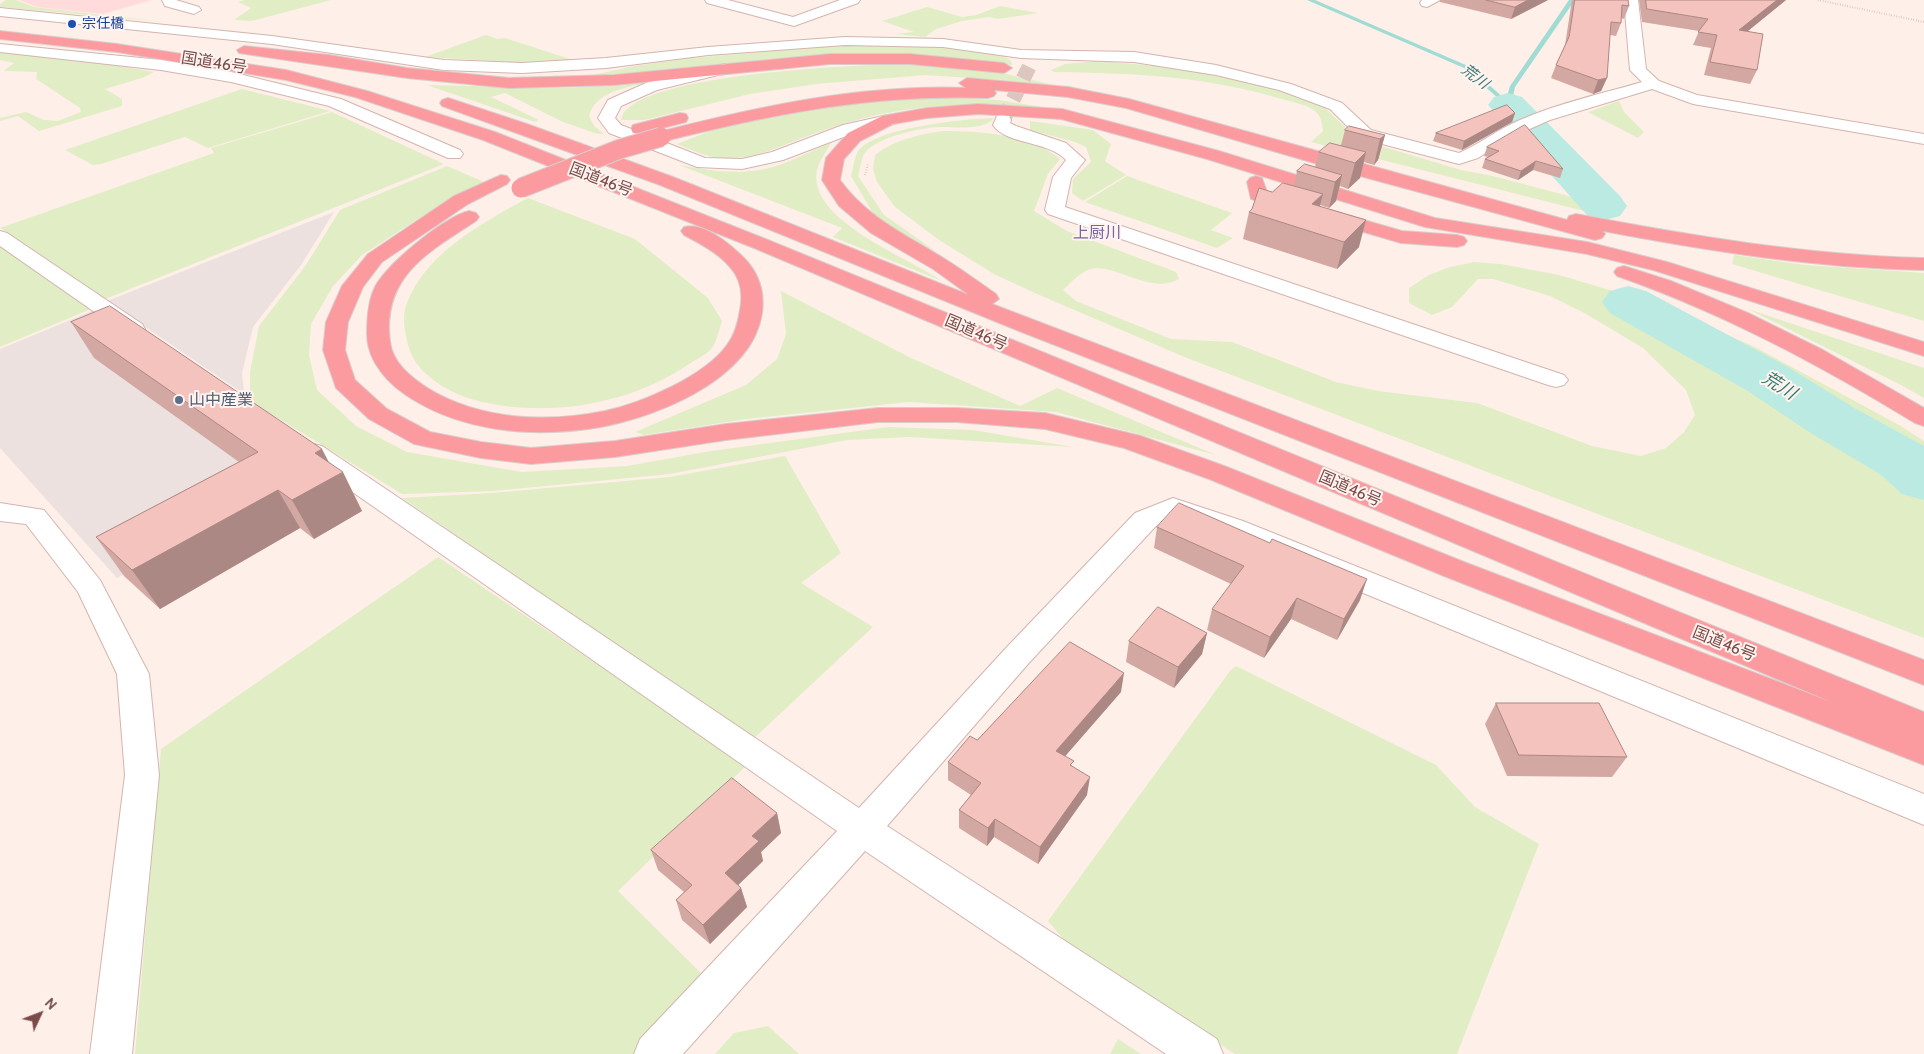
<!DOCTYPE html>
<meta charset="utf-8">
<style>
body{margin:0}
#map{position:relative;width:1924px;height:1054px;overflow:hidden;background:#feefe8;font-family:Cabin,sans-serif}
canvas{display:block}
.north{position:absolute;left:15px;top:989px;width:50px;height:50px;-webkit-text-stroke:4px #fff4f0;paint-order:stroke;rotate:47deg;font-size:14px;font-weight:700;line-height:20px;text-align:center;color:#7a4c49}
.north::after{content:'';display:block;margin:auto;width:18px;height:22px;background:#7a4c49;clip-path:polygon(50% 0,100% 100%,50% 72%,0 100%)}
</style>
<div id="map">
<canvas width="1924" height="1054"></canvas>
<div class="north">N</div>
</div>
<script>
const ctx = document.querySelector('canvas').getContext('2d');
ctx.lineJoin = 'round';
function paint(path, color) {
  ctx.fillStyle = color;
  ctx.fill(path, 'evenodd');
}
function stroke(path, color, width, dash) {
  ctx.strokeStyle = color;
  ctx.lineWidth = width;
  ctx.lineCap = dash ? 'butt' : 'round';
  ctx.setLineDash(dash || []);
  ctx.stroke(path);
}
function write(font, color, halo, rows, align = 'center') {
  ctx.font = font + ' Cabin,"Noto Sans JP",sans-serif';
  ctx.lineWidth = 4;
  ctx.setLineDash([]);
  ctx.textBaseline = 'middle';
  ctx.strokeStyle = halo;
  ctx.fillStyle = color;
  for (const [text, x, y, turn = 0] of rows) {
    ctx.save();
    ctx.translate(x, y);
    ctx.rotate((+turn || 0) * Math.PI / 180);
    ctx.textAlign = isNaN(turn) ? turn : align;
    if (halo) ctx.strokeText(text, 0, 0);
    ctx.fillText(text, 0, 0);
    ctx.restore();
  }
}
const commercial = new Path2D(`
 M19 0H152L103 14 37 7Z`);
const industrial = new Path2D(`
 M334 212 301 265 253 327 242 373 244 394 107 301Z
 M92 311 318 467 117 578 0 448V349Z`);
const green = new Path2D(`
 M6 0H16L34 7 164 22 0 7V4Z
 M244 0H331L252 21 234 20 251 8 238 2Z
 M1000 6 1038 13 998 19 989 17 962 21 936 29 925 37 896 34 914 32 882 21 927 7 962 17 976 15Z
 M486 35 497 39 505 38 576 61 511 62 425 57Z
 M845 45 940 46 1002 55 1010 60 1013 65 915 55 825 54 585 77 634 66 691 58Z
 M0 52 99 62 154 72 142 78 105 89 122 99V106L39 131 18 116 0 121V118L26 112 44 120 58 121 81 112 80 108 36 79 37 72 3 71 14 63 0 60Z
 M1097 61 1169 67 1224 77 1291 94 1324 107 1354 136 1377 145 1461 170 1493 176 1591 202 1596 214 1311 142 1323 131C1322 125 1322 119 1317 113 1310 105 1292 102 1282 99 1204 76 1134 73 1054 72L1051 70 1065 64Z
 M896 64 953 67 1002 73 1067 88 1004 80 925 75 816 84 750 94 644 120H621C622 116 623 112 626 110 662 74 842 66 896 64Z
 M649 82C626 88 596 91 589 116L594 126 604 134H598L563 122 505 93 491 97 539 120 535 122 427 85 565 88Z
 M242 89 330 111 208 148 185 137 101 164 93 165 65 150Z
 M942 97 998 100 1056 109C996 103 937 102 877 115 854 120 831 127 808 136 775 148 746 164 709 156 698 153 687 148 677 144L710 131 766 117 861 100Z
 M1619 101 1624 112 1644 132 1638 138 1588 112Z
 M332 112 444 164 105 299 0 228 214 153 211 148Z
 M994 118C982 132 955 126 939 127 919 128 876 137 864 154 861 160 860 170 858 176L884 215 937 252 891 227 873 213 851 176C853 169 854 160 857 153 872 127 966 119 994 118Z
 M1030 121 1093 130 1111 144 1105 161 1126 175 1083 201 1072 193 1073 179 1091 162 1086 147 1075 142 1030 130Z
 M941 131C979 131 1030 134 1060 159L1048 174 1034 211 1067 231 1176 272 1179 279C1149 296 1112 260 1088 270 1080 273 1069 284 1063 290L1076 301 1171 339 1232 342 1336 382 1378 391 1477 403 1592 446 1641 456 1666 448 1684 432 1695 415 1686 390 1643 348 1586 314 1550 296 1493 279H1478L1452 307 1432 315 1409 303V288L1429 275 1450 267 1474 262 1501 264 1559 275 1647 301 1753 346 1899 425 1924 441V638L1187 358 1037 294 994 274 939 240 894 206 877 182 873 169 875 155C896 139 916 136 941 131Z
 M831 143C827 151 819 161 817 170 806 220 910 258 942 281L833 237 842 228 679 165C713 171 748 177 782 164 799 158 814 149 831 143Z
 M447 166 484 182 452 197 362 255 333 286 311 324 309 355 317 390 356 426 407 452 522 472 627 466 711 451 888 427 973 430 1073 447 910 437 847 440 670 474 493 491 402 494 250 401V372L259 326 306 265 340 210Z
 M1127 176 1232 213 1211 230 1233 238 1217 248 1085 202Z
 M528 198 635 239 708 298 722 321C719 329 717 343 711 349 706 355 696 359 689 364 628 406 543 419 471 399 447 392 416 373 409 348 406 337 402 322 405 310 420 256 482 223 528 198Z
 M0 246 91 309 0 347Z
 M1734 255 1805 265 1924 273V321L1732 264Z
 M781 291 911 358 1020 406 1057 388 1216 455 1056 412 909 402 746 419 644 435 635 432 746 385 777 359 786 334Z
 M1748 309 1924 368V398L1903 386Z
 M785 456 841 553 801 583 873 627 753 739 402 498 492 493 670 477Z
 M438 557 747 765 618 891 705 977 635 1054H135L161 749Z
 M1236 666 1436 765 1475 807 1539 844 1457 1054H1235L1075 953 1048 921 1230 671Z
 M768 1026 799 1054H715L734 1033Z
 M1118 1039 1141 1054H1110Z`);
const stream = new Path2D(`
 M1307 0H1315L1468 66 1506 100 1510 86 1569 0H1575L1515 87 1511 105 1508 107 1464 68Z`);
const river = new Path2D(`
 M1508 93 1522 97 1620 196 1627 206 1620 216 1604 220 1588 216 1488 105 1494 97Z
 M1628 286 1646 291 1788 367 1856 409 1924 446V500L1902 494 1880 474 1814 435 1748 391 1610 313 1602 302 1610 291Z`);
const minorTunnel = new Path2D(`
 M1003 120 1029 67`);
const path = new Path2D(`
 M1818 0 1924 22
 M865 175 868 164`);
const minor = new Path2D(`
 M162 0H176L199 7 201 10 194 14 165 6Z
 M705 0H728L793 17 840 0H860L858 3 794 26 707 3Z
 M1422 0H1440L1427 7 1422 6 1420 3Z
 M1624 0H1638L1646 69 1659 81 1697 95 1924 134V144L1693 104 1652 89 1550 120 1509 138 1478 158 1459 164 1359 138 1330 109 1279 90 1216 75 1134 62 1021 58 943 47 845 45 708 55 606 68 522 73 444 70 272 44 0 16V8L272 36 444 60 522 63 606 58 708 47 845 37 943 39 1021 50 1134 52 1216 65 1291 84 1342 103 1371 130 1459 153C1480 144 1498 129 1520 120 1559 103 1601 94 1642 82L1630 70Z
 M0 44 161 60 231 72 341 99 460 150 463 154 460 158H448L329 106 231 82 161 70 0 52Z
 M725 64 733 69 730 72 657 90 621 106 615 118 621 125 705 158 742 159 772 152 843 125 888 115 894 116 896 120 894 124 854 133 783 160 742 169 697 167 609 133 598 118 608 100 646 83Z
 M1003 115 1009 116 1011 120 1010 123 1016 126 1066 143 1085 160 1071 178 1065 207 1564 375 1568 380 1564 385 1556 387 1548 385 1048 214 1045 210 1053 177 1066 160C1047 140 1006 145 993 125L997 116Z
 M0 231 7 233 142 324 145 329 142 334 134 336 126 334 0 246Z
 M313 444 322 446 859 808 1006 648 1135 513 1173 498 1243 521 1924 794V825L1223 535 1174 517 1155 527 1028 664 887 826 1217 1039 1223 1054H1166L865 851 683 1054H634L640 1039 837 831 304 458 300 452 304 446Z
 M0 503 44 510 100 580 149 674 159 775 132 1054H90L125 775 117 674 78 592 26 524 0 521Z`);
const highway = new Path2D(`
 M0 31 117 44 286 70 367 91 495 132 768 240 1924 712V765L1444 576 1209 479 1124 448 1045 429 957 422H878L726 440 615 457 531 464 481 458 414 444 369 419 336 388 323 350 326 322 342 286 368 254 454 196 501 175 507 176 510 180 507 184 468 204 382 262 363 287 348 322 345 350 355 380 387 409 430 432 481 442 531 448 615 441 726 424 878 408H957L1045 413 1141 436 1227 467 1464 562 1834 703 754 248 483 140 355 97 286 80 117 52 0 39Z
 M244 46 329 55 407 68 509 78 614 75 830 54H910L1004 63 1012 68 1004 73 910 64H830L614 85 509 88 407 78 239 53 237 50Z
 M967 78 1068 87 1129 99 1567 220 1569 216 1576 214C1692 236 1806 255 1924 258V270C1815 268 1709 251 1603 231L1605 234 1602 238 1595 240 1338 170 1126 108 1068 97 994 90 996 93 994 96 988 98C871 94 773 114 661 142L655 141 652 137 655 133C757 107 860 84 966 88L959 83Z
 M448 98 527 124 673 177 969 295 933 269 871 233 839 206 822 180 826 158 848 133 882 116 927 108 978 104 1062 109 1219 151 1435 218 1587 242 1667 262 1924 342V356L1653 270 1587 254 1425 227 1207 159 1061 119 978 114 927 118 893 124 860 141 844 159 840 180C868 219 909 236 948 261 964 271 980 283 996 294L999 299 992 304 1924 660V685L1019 331 660 185 442 106 440 103 442 100Z
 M680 113 686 114 688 118 686 122 639 134 633 133 631 129 633 125Z
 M1256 176 1262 178 1267 192 1402 231 1457 235 1464 237 1467 241 1464 245 1457 247 1401 243 1251 199 1247 182 1250 178Z
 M469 211 476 213 479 217 476 221C428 252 382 277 390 341 392 363 412 378 429 389 481 420 547 423 605 411 642 403 705 376 727 345 735 335 738 322 740 310 743 295 741 279 730 267 718 253 701 244 684 235L681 231 684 227C703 222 729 243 742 256 758 271 765 291 762 313 752 382 648 421 588 429 528 437 464 431 412 399 389 385 367 362 367 334 367 318 368 301 375 287 387 264 444 217 469 211Z
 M1624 266 1671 281 1748 313 1823 350 1924 408V426L1915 423C1820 365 1723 313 1617 276L1614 272 1617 268Z`);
const highwayBridge = new Path2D(`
 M521 188 620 149 661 137`);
const wall = new Path2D(`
 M1440 0H1548L1511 19 1440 2Z
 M1572 0H1628L1629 6 1624 19 1621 18V23L1616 36 1610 35 1607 78 1601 91 1593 94 1551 78 1556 65 1565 45Z
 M1639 0H1786L1748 31 1757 70 1750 84 1704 75 1711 48 1693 45 1699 31 1642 22Z
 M1515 113 1512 122 1462 150 1433 141 1436 133Z
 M1345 130 1385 135 1378 160 1374 165 1364 162 1360 178 1348 189 1340 186 1336 201 1329 208 1320 205V206L1359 247 1337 269 1243 239 1249 212 1272 192 1294 185 1297 171 1315 167 1319 152 1341 145Z
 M1487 147 1563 169 1560 178 1533 170 1518 180 1482 168 1485 159 1488 157 1484 156Z
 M71 322 329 463 362 511 314 539 300 528 160 609 124 576 96 537 239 462 94 358Z
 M1157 527 1360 600 1337 640 1291 619 1264 658 1207 630 1212 609 1231 584 1154 548Z
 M1207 633 1202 654 1174 688 1126 662 1129 641Z
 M1121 692 1065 756 1073 767 1087 795 1038 864 994 837 987 846 959 828V810L971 795 948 780V762L977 740Z
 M1496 703 1627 757 1612 777 1507 776 1485 724Z
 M777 813 781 833 761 852 763 861 738 885 741 888 747 907 710 944 682 920 676 900 684 892 658 870 651 850Z`);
const shadedWall = new Path2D(`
 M1528 0H1548L1511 19 1515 7Z
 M1777 0H1786L1733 43 1739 30Z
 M1607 78 1601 91 1593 94 1598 80Z
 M1515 113 1512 122 1462 150 1464 141Z
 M1385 135 1378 160 1374 165 1380 139Z
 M1366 152 1360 178 1348 189 1355 163Z
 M1536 161 1533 170 1518 180 1521 171Z
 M1342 175 1336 201 1329 208 1335 182Z
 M1323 194 1316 220 1306 230 1312 204Z
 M1366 220 1359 247 1337 269 1344 242Z
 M322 449 336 476 343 472 362 511 314 539 292 500 315 453Z
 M278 490 300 528 160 609 132 570Z
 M1367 579 1360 600 1337 640 1344 619Z
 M1297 598 1291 619 1264 658 1270 637Z
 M1207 633 1202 654 1174 688 1178 667Z
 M1124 673 1121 692 1054 769 1056 751Z
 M1090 777 1087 795 1038 864 1040 847Z
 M777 813 781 833 761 852 763 861 730 893 725 873 752 836Z
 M995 819 994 837 987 846 988 828Z
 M741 888 747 907 710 944 703 925Z`);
const building = new Path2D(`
 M1486 0H1528L1515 7Z
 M1575 0H1628L1629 6 1622 5 1621 23 1611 22 1607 78 1598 80 1556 65 1569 37Z
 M1646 0H1777L1739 30 1763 34 1757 70 1710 62 1717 35 1698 32 1708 19 1647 9Z
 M1507 105 1515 113 1464 141 1436 133Z
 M1525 125 1563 169 1536 161 1521 171 1485 159 1499 151 1487 147Z
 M1349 126 1385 135 1380 139 1345 130Z
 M1330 143 1366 152 1355 163 1319 152Z
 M1305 164 1342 175 1335 182 1297 171Z
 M1283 183 1323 194 1312 204 1366 220 1344 242 1249 212 1252 209 1259 188 1272 192Z
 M110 306 322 449 315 453 343 472 292 500 278 490 132 570 96 537 258 452 71 322Z
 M1179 503 1270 543 1272 539 1367 579 1344 619 1297 598 1270 637 1212 609 1244 566 1157 527Z
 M1158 607 1207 633 1178 667 1129 641Z
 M1070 642 1124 673 1056 751 1074 761 1070 765 1090 777 1040 847 995 819 988 828 959 810 981 783 948 762 970 736 977 740Z
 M1496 703H1599L1627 757 1519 755Z
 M732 778 777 813 752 836 759 841 725 873 741 888 703 925 676 900 692 885 651 850Z`);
const markers = [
 [72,24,5,"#1a4fb4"],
 [179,400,5,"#5c6f8a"]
];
const farTransitnames = [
 ["宗任橋",82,24]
];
const farWaternames = [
 ["荒川",1475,77,37]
];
const streetNames = [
 ["国道46号",214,63,9],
 ["国道46号",601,180,21],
 ["国道46号",976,333,23],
 ["国道46号",1350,489,23],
 ["国道46号",1724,644,22]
];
const farQuarternames = [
 ["上厨川",1097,233]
];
const serviceNames = [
 ["山中産業",189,400]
];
const waterNames = [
 ["荒川",1779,386,32]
];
paint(commercial, '#ffdbdb');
paint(industrial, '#ece1de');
paint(green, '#e1edc5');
paint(stream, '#a0dcd3');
paint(river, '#baeae2');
stroke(minorTunnel, '#ddc6c0', 15, [15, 8]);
stroke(minor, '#d4b4af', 2);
stroke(highway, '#dacdcc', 2);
stroke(path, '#dba5a0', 2, [0.5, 2]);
paint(minor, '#fff');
paint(highway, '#fc9b9f');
stroke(highwayBridge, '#dacdcc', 21, []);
stroke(highwayBridge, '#fc9b9f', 19);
paint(wall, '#d3a8a3');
paint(shadedWall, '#ac8884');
paint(building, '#f5c3bd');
stroke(building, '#ac8884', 1);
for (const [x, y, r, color] of markers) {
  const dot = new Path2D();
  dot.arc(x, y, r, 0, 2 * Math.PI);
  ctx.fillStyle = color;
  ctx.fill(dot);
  stroke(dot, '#fff4f0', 2);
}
write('14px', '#164399', '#fff4f0', farTransitnames, 'left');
write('italic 15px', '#387970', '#fff4f0', farWaternames);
write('16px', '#7a4c49', '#fff4f0', streetNames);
write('16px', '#7a659e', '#fff4f0', farQuarternames);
write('16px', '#4e5e75', '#fff4f0', serviceNames, 'left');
write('italic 18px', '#387970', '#fff4f0', waterNames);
</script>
